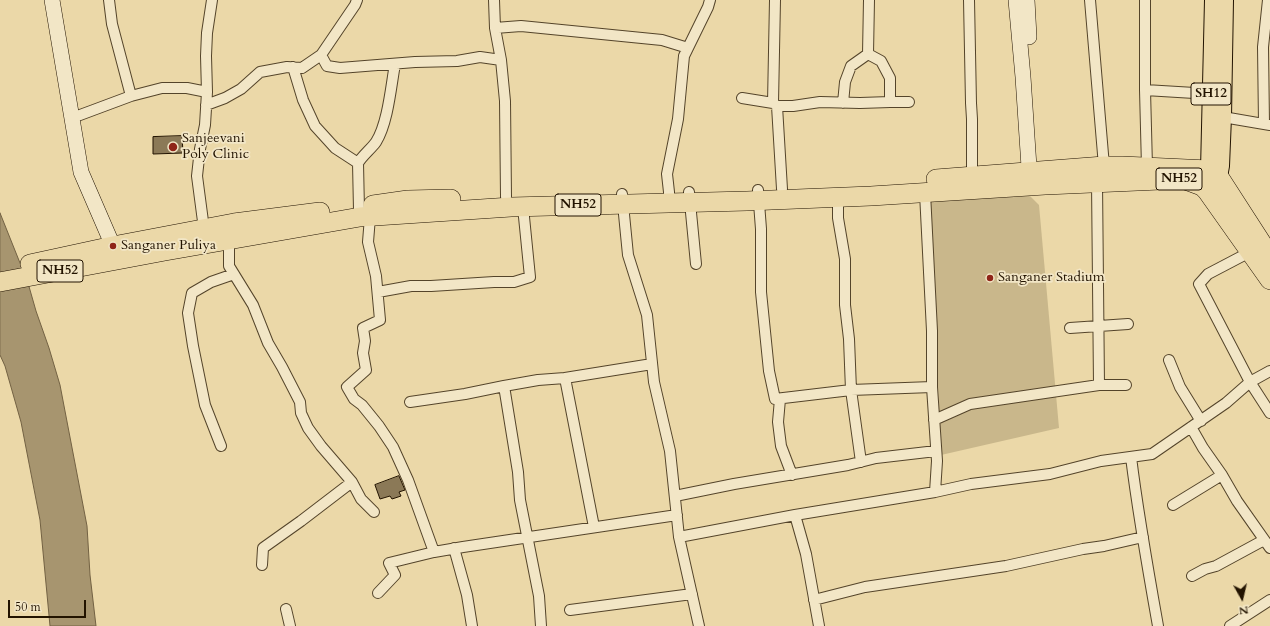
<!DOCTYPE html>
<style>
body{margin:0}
#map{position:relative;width:1270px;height:626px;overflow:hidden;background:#ebd8a8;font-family:Cardo,serif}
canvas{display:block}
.north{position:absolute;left:1222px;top:578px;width:40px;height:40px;-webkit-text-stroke:3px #f2e6c6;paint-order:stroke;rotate:172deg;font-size:11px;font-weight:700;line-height:16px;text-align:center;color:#221300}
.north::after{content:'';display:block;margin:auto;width:14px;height:18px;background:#221300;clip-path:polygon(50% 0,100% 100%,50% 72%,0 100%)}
.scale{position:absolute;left:8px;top:600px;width:78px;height:18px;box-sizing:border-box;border:2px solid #221300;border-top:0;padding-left:5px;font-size:12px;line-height:14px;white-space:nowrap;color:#221300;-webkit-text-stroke:3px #f2e6c6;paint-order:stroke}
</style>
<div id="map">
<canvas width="1270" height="626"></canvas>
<div class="north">N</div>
<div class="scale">50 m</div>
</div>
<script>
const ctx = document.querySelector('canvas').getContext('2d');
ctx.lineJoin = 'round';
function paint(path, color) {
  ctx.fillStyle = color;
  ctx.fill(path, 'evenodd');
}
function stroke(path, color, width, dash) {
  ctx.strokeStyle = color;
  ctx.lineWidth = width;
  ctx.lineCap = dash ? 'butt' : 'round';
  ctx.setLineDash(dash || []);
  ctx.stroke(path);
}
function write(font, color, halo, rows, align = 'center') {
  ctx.font = font + ' Cardo,serif';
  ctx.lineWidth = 3.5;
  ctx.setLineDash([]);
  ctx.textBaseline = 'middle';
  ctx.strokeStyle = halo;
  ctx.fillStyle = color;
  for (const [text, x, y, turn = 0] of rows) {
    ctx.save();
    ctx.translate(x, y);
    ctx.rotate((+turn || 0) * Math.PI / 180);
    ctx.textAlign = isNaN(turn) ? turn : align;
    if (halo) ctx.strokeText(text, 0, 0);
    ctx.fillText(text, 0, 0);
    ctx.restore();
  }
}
const green = new Path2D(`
 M1030 196 1039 205 1059 428 941 455 930 200Z`);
const water = new Path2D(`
 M0 213 28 283 36 311 49 348 60 385 87 526 90 575 96 626H50L40 520 21 422 5 366 0 355Z`);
const building = new Path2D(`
 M182 136 183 153 153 154V137Z
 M399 476 405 490 399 492 401 496 392 499 390 496 380 499 375 485Z`);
const street = new Path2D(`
 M494 0 495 28 521 26 662 40 688 48
 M775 0 773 103 777 106 782 189
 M969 0 971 103 972 119V176
 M1090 0 1104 166
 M1145 0V90L1211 94
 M495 28 501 60 505 101 506 197
 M321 55 327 66 340 68 415 62 457 61 480 57 501 60
 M293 67 303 100 315 126 335 148 358 163
 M1145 90 1147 167
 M131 96 162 88H187L207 92
 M742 98 773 103
 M890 102H909
 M843 103 845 82 851 66 868 54
 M206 105 225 98 241 89 260 72 287 67 302 68 321 55 355 5 357 0
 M777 106H793L820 102 860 103 890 102V78L881 61 868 54 869 0
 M1223 117 1270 125
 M72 118 131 96 112 24 109 0
 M1264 124 1263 47 1268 0
 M758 190 761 229V292L769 371 775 399 851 390 932 387
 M689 192 696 264
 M925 193 932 331V387L937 461 935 492
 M622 194 628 255 647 315 654 382 670 451 679 537 699 626
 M838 198V218L845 259V305L849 339 851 390 861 462
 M669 203V192L667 174 678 119 684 56 708 7 710 0
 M359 210 358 163C363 155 371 149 376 142 388 123 391 86 395 64
 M370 217 368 242 376 276 380 320 363 328 365 341 363 353 366 370 347 387 354 399 362 405 379 426 393 447 408 480 434 552
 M204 229 197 176 200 149 205 125 207 92 206 56 207 33 212 0
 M229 240V266L253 305 268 343 282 367 300 402 301 413 308 428 321 446 352 482 361 499 374 512
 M1250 252 1208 274 1199 284 1250 382 1270 413
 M378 292 411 286H431L494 282H514L530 277 523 207
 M1070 328 1128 324
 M1169 360 1180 387 1201 421
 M565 378 594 527
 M1099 385H1126
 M504 386 538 380 565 378 652 364
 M780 399 778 422 781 446 792 475
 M410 402 465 394 504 386 518 472 520 500 539 596 541 626
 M934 420 970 404 1099 385 1097 182
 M1191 427 1203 448 1222 475 1237 501 1270 548
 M221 446 205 405 193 346 188 313 192 293 211 282 234 274
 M1131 457C1138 514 1148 570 1158 626
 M675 496 734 484 848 465 876 458 936 451
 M1173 505 1222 475
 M795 515 806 554 819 626
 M679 537 795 515 935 492 971 484 1050 474 1101 461 1152 454 1226 403 1250 382 1270 371
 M454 548 467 595 472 626
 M262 565 263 548 301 521 352 482
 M1192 576 1205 569 1216 566 1264 540
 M378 593 395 575 389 563 434 552 463 547 677 515
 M814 600 865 587 1006 566 1083 549 1104 546 1143 537
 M286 609 290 626
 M570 610 692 594
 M1230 626 1270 600`);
const secondary = new Path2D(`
 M52 0 81 172 113 246
 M1016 0 1023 77 1030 182
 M1027 0 1029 37`);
const primary = new Path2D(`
 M1205 181 1209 170 1213 0
 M1212 186 1219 177 1221 166 1223 117 1225 0`);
const highway = new Path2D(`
 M936 179 1104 166H1122L1209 170 1219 177 1270 256
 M373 205 408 200 451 199
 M30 264 113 246 234 223 320 212
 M0 282 165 251 360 217 511 207 747 201 871 196 1045 185 1183 179 1202 186 1207 191 1270 280`);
const markers = [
 [173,147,5,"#8f2418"],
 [113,246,4,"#8f2418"],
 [990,278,4,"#8f2418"]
];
const shields = [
 [1211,94,40],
 [1179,179,46],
 [578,205,46],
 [60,271,46]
];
const shieldNames = [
 ["SH12",1211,94],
 ["NH52",1179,179],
 ["NH52",578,205],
 ["NH52",60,271]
];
const poiNames = [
 ["Sanjeevani",182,139],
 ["Poly Clinic",182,155],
 ["Sanganer Puliya",121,246],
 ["Sanganer Stadium",998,278]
];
paint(green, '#c9b78b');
paint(water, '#a7956f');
stroke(water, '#726143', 1);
paint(building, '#8b7957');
stroke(building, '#221300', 1);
stroke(street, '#54442a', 12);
stroke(secondary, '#221300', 16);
stroke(primary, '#221300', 18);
stroke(highway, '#221300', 20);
stroke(street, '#f2e6c6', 10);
stroke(secondary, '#f2e6c6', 15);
stroke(primary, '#ebd8a8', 16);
stroke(highway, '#ebd8a8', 19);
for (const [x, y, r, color] of markers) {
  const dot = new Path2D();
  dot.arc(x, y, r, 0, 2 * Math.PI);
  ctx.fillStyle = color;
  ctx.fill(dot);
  stroke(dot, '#f2e6c6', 1.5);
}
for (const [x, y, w] of shields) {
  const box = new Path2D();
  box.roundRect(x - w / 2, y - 11, w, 22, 3);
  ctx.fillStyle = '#f2e6c6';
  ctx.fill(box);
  stroke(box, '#221300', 1);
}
write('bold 13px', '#221300', null, shieldNames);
write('14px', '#221300', '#f2e6c6', poiNames, 'left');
</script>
